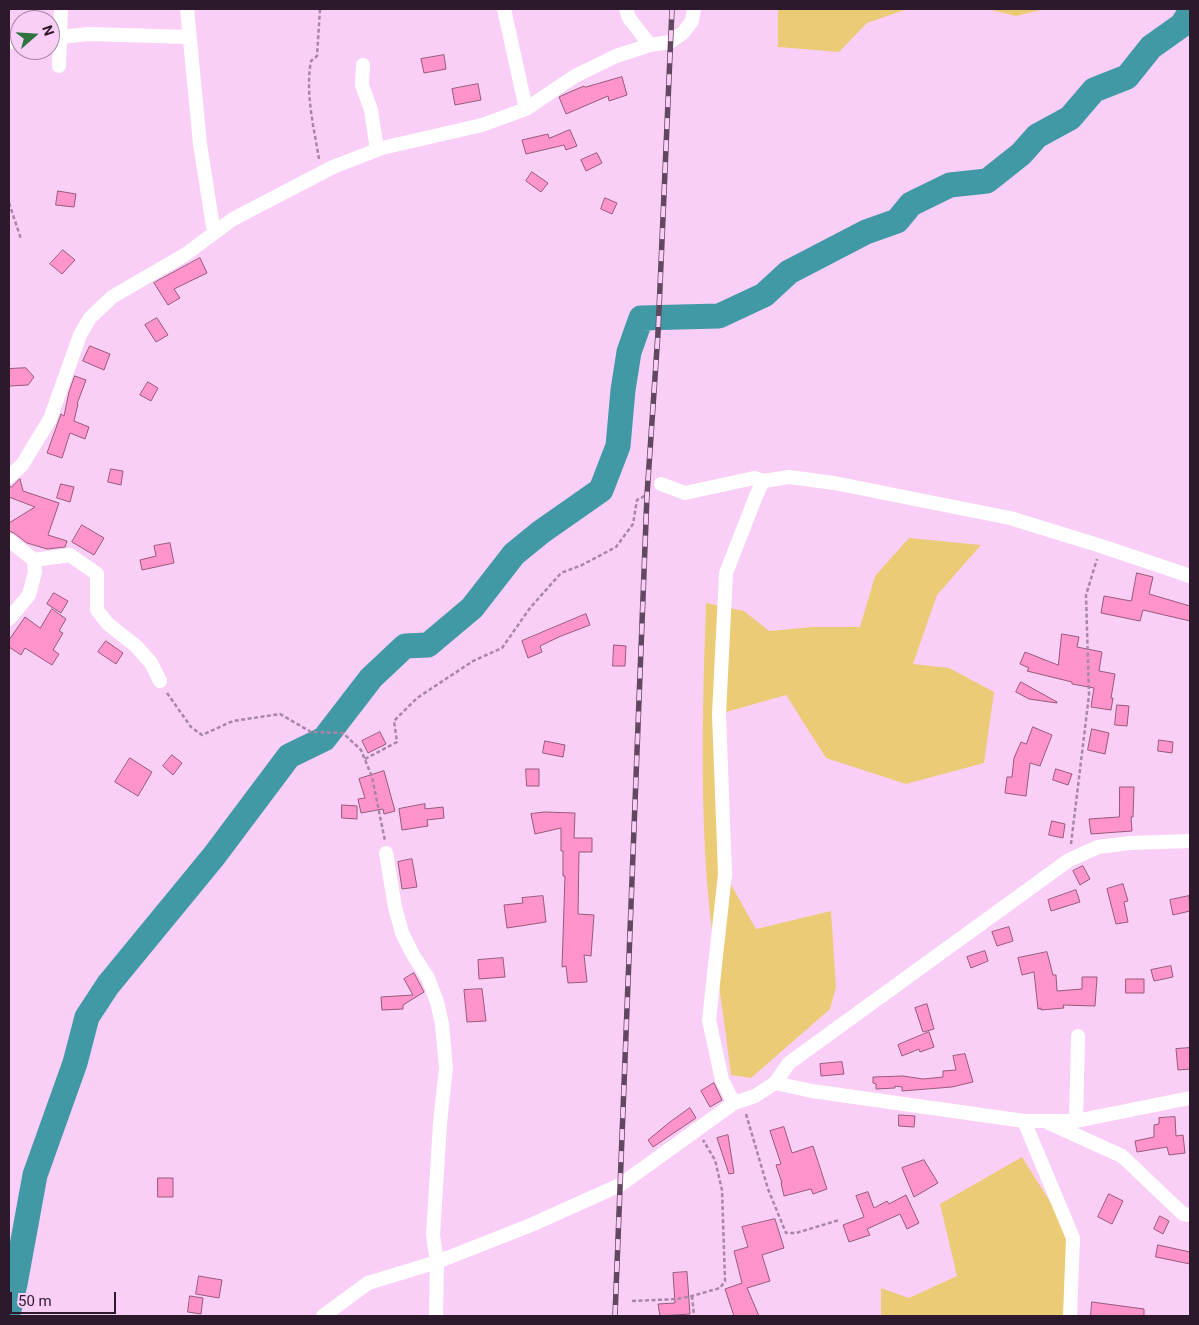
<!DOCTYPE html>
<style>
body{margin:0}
#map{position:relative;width:1199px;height:1325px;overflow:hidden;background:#facff7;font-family:Roboto,sans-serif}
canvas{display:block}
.frame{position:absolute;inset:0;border:10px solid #2d192c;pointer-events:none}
.north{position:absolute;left:10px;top:10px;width:50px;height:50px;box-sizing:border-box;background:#facff7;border:1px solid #a886a6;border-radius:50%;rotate:71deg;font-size:14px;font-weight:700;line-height:20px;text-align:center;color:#2d192c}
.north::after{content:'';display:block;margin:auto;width:18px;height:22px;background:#2f743f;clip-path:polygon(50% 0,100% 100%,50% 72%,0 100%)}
.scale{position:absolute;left:10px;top:1292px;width:106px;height:22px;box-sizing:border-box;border:2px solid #2d192c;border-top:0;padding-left:6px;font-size:15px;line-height:18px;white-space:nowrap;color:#2d192c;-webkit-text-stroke:4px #facff7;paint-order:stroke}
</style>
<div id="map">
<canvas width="1199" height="1325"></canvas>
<div class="frame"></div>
<div class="north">N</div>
<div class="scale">50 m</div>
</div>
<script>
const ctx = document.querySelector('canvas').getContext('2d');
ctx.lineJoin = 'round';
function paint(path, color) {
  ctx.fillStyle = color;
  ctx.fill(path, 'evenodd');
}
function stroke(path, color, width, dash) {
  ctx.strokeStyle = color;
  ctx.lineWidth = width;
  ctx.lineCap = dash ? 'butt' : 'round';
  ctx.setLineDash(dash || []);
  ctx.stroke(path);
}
const green = new Path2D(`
 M778 9H907L867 23 839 52 778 47Z
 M987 9H1045L1016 16Z
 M909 538 981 545 937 595 913 664 949 668 994 692 984 763 906 784 826 758 786 695 719 714 725 874 756 929 831 911 836 987 830 1009 751 1078 731 1075C722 1001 709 927 705 853 701 769 703 686 706 603L744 611 769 631 813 627H860L875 576Z
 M1022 1157 1073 1238 1070 1316H881V1288L909 1298 957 1276 940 1204Z`);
const river = new Path2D(`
 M9 1310 15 1284 35 1175 75 1063 87 1017 108 985 214 856 289 756 324 739 371 678 405 646 428 645 472 608 514 554 541 532 601 490 618 446 623 390 629 352 641 318 719 316 764 295 789 272 866 232 897 221 911 204 950 185 987 181 1021 154 1037 136 1070 118 1094 90 1127 77 1151 47 1182 25 1190 12`);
const building = new Path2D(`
 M444 55 446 69 424 73 421 59Z
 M622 77 627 95 609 101 608 96 566 114 559 97 563 95 584 86 585 87Z
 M478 84 481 100 455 105 452 89Z
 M570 130 577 146 566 150 564 145 526 154 522 140 548 134 549 138Z
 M597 153 602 163 586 171 581 160Z
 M532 172 548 183 541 192 526 181Z
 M58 191 76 194 74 207 56 205Z
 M605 198 617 203 612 214 601 209Z
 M63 250 75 260 62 274 50 264Z
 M200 258 207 273 174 289 180 298 168 305 154 283Z
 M157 318 168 335 156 342 145 325Z
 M90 346 110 354 104 370 83 361Z
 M26 368 34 377 28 385 9 386V369Z
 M75 376 86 380 77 404H78L74 421 89 427 85 439 70 433 62 458 47 453 61 414 64 416 69 392Z
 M148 382 158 388 151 401 140 395Z
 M111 469 123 471 121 485 108 482Z
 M20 479 23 491 59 503 48 535 67 541 65 547 47 549 27 543 14 533 9 531V523L35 507 9 497V486L11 487Z
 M61 484 74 487 70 502 57 498Z
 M82 525 104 538 94 555 72 542Z
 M170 543 174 563 142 570 140 560 156 556 154 546Z
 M1137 573 1153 577 1149 594 1190 606V621L1143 610 1140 621 1101 613 1104 596 1131 601Z
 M54 593 68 601 61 613 47 604Z
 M52 609 66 619 59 631 63 633 53 650 59 654 52 665 25 648 21 655 9 647V640L25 617 40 628Z
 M586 614 590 625 561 636 540 646 542 652 528 658 522 641Z
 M1062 634 1079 637 1077 647 1102 652 1099 671 1115 674 1111 698H1113L1111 710 1091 707 1094 688 1072 684V682L1027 671 1029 668 1020 664 1025 652 1058 665Z
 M106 641 123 653 116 664 98 652Z
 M614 645 626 646 625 666H613Z
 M1021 682 1057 702V703L1029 699 1016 692Z
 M1117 705 1129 706 1127 726 1115 725Z
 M1033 727 1052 735 1040 766 1030 763 1026 796 1005 793 1007 777H1012L1014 758 1021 742 1026 744Z
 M1092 729 1109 733 1105 754 1088 750Z
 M380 732 386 744 368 753 362 741Z
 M1159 740 1173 742 1172 753 1158 751Z
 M545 741 565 745 563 757 543 753Z
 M172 755 182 763 173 775 163 766Z
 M130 758 152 772 138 796 115 782Z
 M526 769H539V786H527Z
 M1056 769 1072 774 1068 785 1053 780Z
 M384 771 395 811 384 814 383 809 361 813 358 799 365 798 359 779Z
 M1120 787H1134L1133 817H1131L1132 831 1091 834 1089 819 1119 817Z
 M425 804V809L443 807 444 818 427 820 428 826 402 830 399 809Z
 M342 805 357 806V819L342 818Z
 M545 812 575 813 574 838H592V852H579L578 914 594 915 591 956 584 955 587 982 568 983 566 966 562 967 565 876H563V851H561V828L535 834 531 814Z
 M1052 821 1065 824 1063 838 1049 835Z
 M412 859 417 887 402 889 398 862Z
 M1083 866 1090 879 1080 885 1073 871Z
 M1123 884 1128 901 1124 902 1128 922 1116 924 1107 889Z
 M1076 890 1080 902 1051 911 1048 900Z
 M543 896 546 922 507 928 504 905 523 903 522 898Z
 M1189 896 1190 911 1173 915 1170 900Z
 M1009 927 1013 941 997 946 992 932Z
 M985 951 988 961 971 968 967 957Z
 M1047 952 1053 975H1056L1057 991 1082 989V977H1097L1095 1006 1063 1005 1064 1008 1041 1010V1008L1038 1009 1034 972 1022 975 1018 958Z
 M503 958 505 977 479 979 478 960Z
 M1171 966 1173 977 1154 981 1151 970Z
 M414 973 424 992 403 1005V1009L382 1010 381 997 413 995 404 979Z
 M1126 979H1144V993H1126Z
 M482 989 486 1021 467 1022 464 990Z
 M927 1004 934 1029 923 1032 915 1008Z
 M929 1032 934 1047 920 1052 919 1049 902 1056 898 1045Z
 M1190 1048V1069L1178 1070 1176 1049Z
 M965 1054 973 1082 952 1087 902 1091V1087L895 1086V1088L876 1089V1084L873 1083V1077L903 1076 923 1079 943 1077V1071L956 1070 953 1056Z
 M842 1062 844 1074 821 1076 820 1064Z
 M714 1083 722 1100 710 1107 701 1091Z
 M690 1108 696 1118 653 1147 648 1140 670 1122Z
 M899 1115 915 1116 914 1127 899 1126Z
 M1175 1117 1176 1136 1183 1135 1185 1153 1169 1155 1167 1147 1137 1152 1135 1141 1154 1137V1125L1159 1124V1118Z
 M784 1127 792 1153 813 1146 827 1189 813 1194 811 1189 784 1196 781 1183H782L776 1165 781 1164 770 1131Z
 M728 1135 734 1173 729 1174 717 1138Z
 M924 1160 938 1183 914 1197 902 1168Z
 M158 1178H173V1197H158Z
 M868 1192 874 1208 887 1201 889 1204 906 1195 919 1223 907 1229 900 1214 867 1229 870 1235 849 1242 843 1225 864 1217 856 1196Z
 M1109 1194 1123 1201 1112 1224 1098 1217Z
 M1160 1216 1169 1221 1163 1234 1154 1229Z
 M775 1219 784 1248 762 1255 770 1281 747 1288 759 1316H734L725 1289 742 1283 734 1251 748 1247 742 1227Z
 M1158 1245 1190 1252V1264L1156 1257Z
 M687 1272 690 1314 660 1316 658 1304 675 1303 673 1273Z
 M199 1276 222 1280 219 1298 196 1294Z
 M190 1296 203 1298 201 1314 188 1312Z
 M1092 1302 1144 1309V1316H1091Z`);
const path = new Path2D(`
 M319 159C314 128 305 93 311 61L317 56 320 9
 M9 203 21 239
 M167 693 191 727 202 735 233 721 280 714 311 732 343 733 361 750 372 777 385 841
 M365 759 397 742 394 721 417 698 473 661 502 648 530 608 561 573 582 565 616 547 633 524 637 500 650 493
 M1071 844 1089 695 1086 595 1097 559
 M746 1114 768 1189 786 1233H796L839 1220
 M692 1296 694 1316
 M632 1301 677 1299 692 1296 720 1288 725 1281 722 1190 715 1160 703 1140`);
const minor = new Path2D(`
 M187 9 200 144 214 233
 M504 9 526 109
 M626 9 629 18 650 45
 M50 38 89 34 189 37
 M9 42 20 41
 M363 65 362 85 371 110 377 150
 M59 66 61 9
 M9 477 22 465 50 419 80 335 90 318 112 297 186 254 233 219 333 167 382 148 482 125 526 109 575 76 616 56 650 45 670 42 683 33 692 21 694 9
 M661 484 685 493 754 478 763 481
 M9 540 34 560 70 555 97 574V610L108 624 136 646 151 663 160 681
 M9 619 29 595 35 572 34 560
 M386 853 395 907 402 933 413 955 428 978 437 1002 442 1024 446 1068 440 1123 433 1235 437 1262 436 1316
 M775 1083 812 1091 1024 1121H1076L1190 1098
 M734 1103 722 1080 709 1020 725 874 719 714 726 573 756 496 763 481 789 477 834 483 1010 518 1101 546 1190 576
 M1024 1121 1073 1238 1070 1316
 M1076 1121 1078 1036
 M1049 1123 1122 1156 1183 1214 1190 1215
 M323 1316 368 1283 437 1262 531 1225 620 1185 734 1103 755 1096 775 1083 789 1063 1069 860 1098 847 1130 843 1190 841`);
const rail = new Path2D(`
 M615 1316 647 495 658 333 672 9`);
paint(green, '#eccb77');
stroke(river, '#4299a6', 25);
paint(building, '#fe94cb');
stroke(building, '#965a79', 1);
stroke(path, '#a887a6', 2.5, [4, 2.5]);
stroke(minor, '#fff', 14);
stroke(rail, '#61475f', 5.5);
stroke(rail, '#facff7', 4, [11]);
</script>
